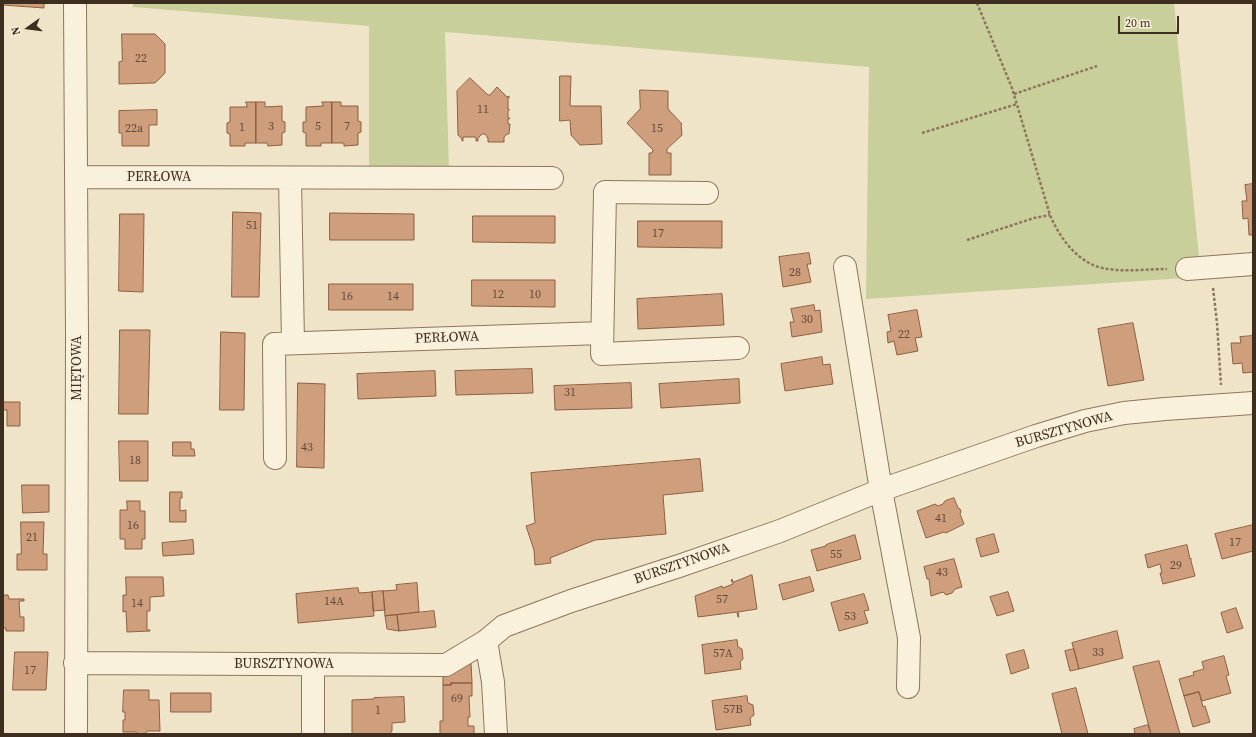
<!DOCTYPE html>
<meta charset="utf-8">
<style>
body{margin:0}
#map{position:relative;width:1256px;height:737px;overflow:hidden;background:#f0e4c8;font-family:"Source Serif 4",serif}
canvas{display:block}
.frame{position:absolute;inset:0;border:4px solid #3d2e20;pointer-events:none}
.north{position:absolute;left:8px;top:8px;width:40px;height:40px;-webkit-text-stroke:3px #f7eed8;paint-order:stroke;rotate:256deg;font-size:11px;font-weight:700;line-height:16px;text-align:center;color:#3d2e20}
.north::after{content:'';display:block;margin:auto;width:14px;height:18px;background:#3d2e20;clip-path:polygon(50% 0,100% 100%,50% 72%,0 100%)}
.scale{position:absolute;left:1118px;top:16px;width:61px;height:18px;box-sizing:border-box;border:2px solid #3d2e20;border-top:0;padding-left:5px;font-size:12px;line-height:14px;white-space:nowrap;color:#3d2e20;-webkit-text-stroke:3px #f7eed8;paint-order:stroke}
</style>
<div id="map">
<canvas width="1256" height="737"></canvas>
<div class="frame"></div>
<div class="north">N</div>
<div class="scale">20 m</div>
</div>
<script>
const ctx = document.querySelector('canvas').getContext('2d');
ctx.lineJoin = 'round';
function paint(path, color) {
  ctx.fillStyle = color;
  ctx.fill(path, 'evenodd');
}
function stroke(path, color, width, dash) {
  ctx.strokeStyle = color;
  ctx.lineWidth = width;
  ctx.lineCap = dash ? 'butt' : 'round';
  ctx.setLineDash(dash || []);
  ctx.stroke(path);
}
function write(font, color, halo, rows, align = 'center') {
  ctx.font = font + ' "Source Serif 4",serif';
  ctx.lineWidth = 3;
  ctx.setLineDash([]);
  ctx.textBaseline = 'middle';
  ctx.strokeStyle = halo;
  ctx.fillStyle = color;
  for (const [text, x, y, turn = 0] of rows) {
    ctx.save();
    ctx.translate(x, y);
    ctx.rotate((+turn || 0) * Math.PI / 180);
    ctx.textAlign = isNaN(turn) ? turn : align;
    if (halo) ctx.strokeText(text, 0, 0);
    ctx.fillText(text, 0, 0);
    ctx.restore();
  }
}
const green = new Path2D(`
 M133 3H1174L1201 277 866 299 869 67 445 32 449 171H369V26L133 7Z`);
const building = new Path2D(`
 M3 3H44V8L3 5Z
 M122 34H155L165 44V73L155 83 119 84V62L122 61Z
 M560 76H571L570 106H601L602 144 580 145 571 135 570 120 560 121Z
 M470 78 488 95H490L497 87 507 97 509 96V98H508V109H509V110L508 111V118H510L509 119H508V124H510L509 134H507L504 137V142H488V138L485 134H482L478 138V141H476V137H463V141H462V139L458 135 457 91Z
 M640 90 668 91V109L682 124 681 125 682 135 667 149V153H671V175H649V153H652L653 150 627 123 640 109Z
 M246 102H256V143H245V146H230V134L227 133V123L230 122V107H247Z
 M256 102H265V107L282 106V121L285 122V132L282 133V145L268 146 267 143H256Z
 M322 102H332V143H321V146H306V133L303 132V122H306V107L323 106Z
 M332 102H341V106H358V121L361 122V132L358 133V145L344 146V143H332Z
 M157 110V125H149V146H122V133H119V111Z
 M1253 184V235H1249L1248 218 1243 219 1242 201H1247L1245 185Z
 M233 212 261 213 259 297H232Z
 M330 213 414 214V240H330Z
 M120 214H144L143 292 119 291Z
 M473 216H555V243L473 242Z
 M638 221H722V248L638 247Z
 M809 253 811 264H807L811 282 783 287 779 257Z
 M472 280H555V307L472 306Z
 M329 284H413V310H329Z
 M722 294 724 325 638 329 637 299Z
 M814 305 815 311 820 310 822 332 792 337 790 322H794L791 309Z
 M917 310 922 337 915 338 918 351 897 355 894 341 888 343 887 332 891 331 888 315Z
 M1133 323 1144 380 1108 386 1098 329Z
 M120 330H150L148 414H119Z
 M221 332 245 333 244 410H220Z
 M1253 336V372L1243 373 1242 363 1233 364 1231 343H1241L1240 337Z
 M822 357 823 365 830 364 833 384 785 391 781 364Z
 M532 369 533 393 456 395 455 371Z
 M435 371 436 396 358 399 357 374Z
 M739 379 740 403 661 408 659 384Z
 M298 383 325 384 324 468 297 467Z
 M631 383 632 408 555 410 554 386Z
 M3 402H20V426H7V410H3Z
 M119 441H148V481H120Z
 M173 442H191V449H194L195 456H173Z
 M700 459 703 491 663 495 666 534 595 540 550 558 551 563 535 565 534 550 526 526 535 523 531 473Z
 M22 485H49V512L23 513Z
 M170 492H182V498H180V511L186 510V522H170Z
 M954 498 958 508 960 509 961 512 960 514 964 524 946 533 944 532 926 538 917 511 935 504 938 506 943 504 945 501Z
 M127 501H140V511H145V539H142V549H125V539H120V510H127Z
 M21 522H44L43 554H47V570H17V554H21Z
 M1253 525V551L1222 559 1215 534Z
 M994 534 999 552 981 557 976 539Z
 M855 535 861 559 817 571 811 550 826 546V545Z
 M193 540 194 554 163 556 162 543Z
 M1187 545 1190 559 1191 558V561L1195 576 1163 584 1160 573H1162L1160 564 1148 568 1145 555Z
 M954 559 962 587 955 589 952 593 946 595 943 592 931 596 929 579H927L924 567Z
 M752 575 757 609 738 612 739 617H738L737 612 698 617 695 596 722 586 723 588 733 584 731 580 732 579 733 582Z
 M126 577H163L164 596 150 597V611H147V630H150V631L127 632 126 611 123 612V595H126Z
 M810 577 814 591 783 600 779 585Z
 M417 583 419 612 385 616 383 591 397 590 396 585Z
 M358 588 359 593 372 592 374 616 298 623 296 594Z
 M383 591 385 610 373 611 372 592Z
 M1008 592 1014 611 997 616 990 597Z
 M864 594 869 610 864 611 868 623 839 631 831 603Z
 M3 595H8L9 599H24V601H19L20 617H24V631H6V628H3Z
 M1236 608 1243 628 1227 633 1221 613Z
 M434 611 436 627 399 631 397 615Z
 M397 615 399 631 387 629 385 616Z
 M1117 631 1123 658 1079 669 1072 643Z
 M737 640 738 647 742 649 743 659 740 662 741 669 705 674 702 645Z
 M1074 649 1079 669 1070 671 1065 651Z
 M1024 650 1029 668 1011 674 1006 655Z
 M15 652H48L46 690H13Z
 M1224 656 1229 675 1226 676 1231 693 1202 701 1199 692 1184 696 1179 679 1194 675 1193 672 1204 669 1202 662Z
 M1159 661 1180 734H1151L1133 667Z
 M471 662 472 683H451V685H443V672Z
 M451 683H472V696H469L470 717H468V726H474V734H440V721H443V685H451Z
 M1076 688 1088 734H1062L1052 694Z
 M124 690H149V700H159L160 731H147L145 734H138L136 732H123V720H125V712H123Z
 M1199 692 1203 707 1205 706 1210 722 1193 727 1184 696Z
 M171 693H211V712H171Z
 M747 696 748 703 753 705 754 715 750 718 751 725 716 730 712 701Z
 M404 697 405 722 392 723V731L389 734H352V700L374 699V698Z
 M1148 725 1151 734H1135L1134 729Z`);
const path = new Path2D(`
 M977 3 1012 88 1050 215C1060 239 1080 266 1108 269 1127 272 1148 269 1167 269
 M1014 94 1097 66
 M922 133 1017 104
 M967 240 1034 218 1050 215
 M1213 288 1217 323 1221 385`);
const minor = new Path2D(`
 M75 3 77 336 76 734
 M76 177 552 178
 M290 178 293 343
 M707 193 605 192 602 354 738 348
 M845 267 881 490 909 638 908 687
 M1187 269 1253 264
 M275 458 274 344 602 333
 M486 641 493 682 496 734
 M75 663 446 665 486 641 504 626 571 601 679 566 780 531 881 490 1036 436 1085 421 1124 413 1165 409 1253 403
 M313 664V734`);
const numberNames = [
 ["22",141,59],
 ["11",483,110],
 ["3",271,127],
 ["5",318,127],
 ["7",347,127],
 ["1",242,128],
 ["22a",134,129],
 ["15",657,129],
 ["51",252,226],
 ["17",658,234],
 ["28",795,273],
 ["12",498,295],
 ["10",535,295],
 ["16",347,297],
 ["14",393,297],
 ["30",807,320],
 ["22",904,335],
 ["31",570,393],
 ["43",307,448],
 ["18",135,461],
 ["41",941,519],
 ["16",133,526],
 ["21",32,538],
 ["17",1235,543],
 ["55",836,555],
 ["29",1176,566],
 ["43",942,573],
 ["57",722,600],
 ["14A",334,602],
 ["14",137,604],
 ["53",850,617],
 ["33",1098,653],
 ["57A",723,654],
 ["17",30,671],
 ["69",457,699],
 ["57B",733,710],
 ["1",378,711]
];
const streetNames = [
 ["PERŁOWA",159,177],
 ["PERŁOWA",447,338,-2],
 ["MIĘTOWA",77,368,-90],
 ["BURSZTYNOWA",1064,430,-16],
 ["BURSZTYNOWA",682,564,-19],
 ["BURSZTYNOWA",284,664]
];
paint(green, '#c9cf9b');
paint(building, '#cf9f7d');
stroke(building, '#8d5f41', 1);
stroke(minor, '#8d765c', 24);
stroke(path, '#8d765c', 2.5, [3, 2]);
stroke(minor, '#faf1dc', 22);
write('12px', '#624a37', null, numberNames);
write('14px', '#3d2e20', '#f7eed8', streetNames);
</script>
